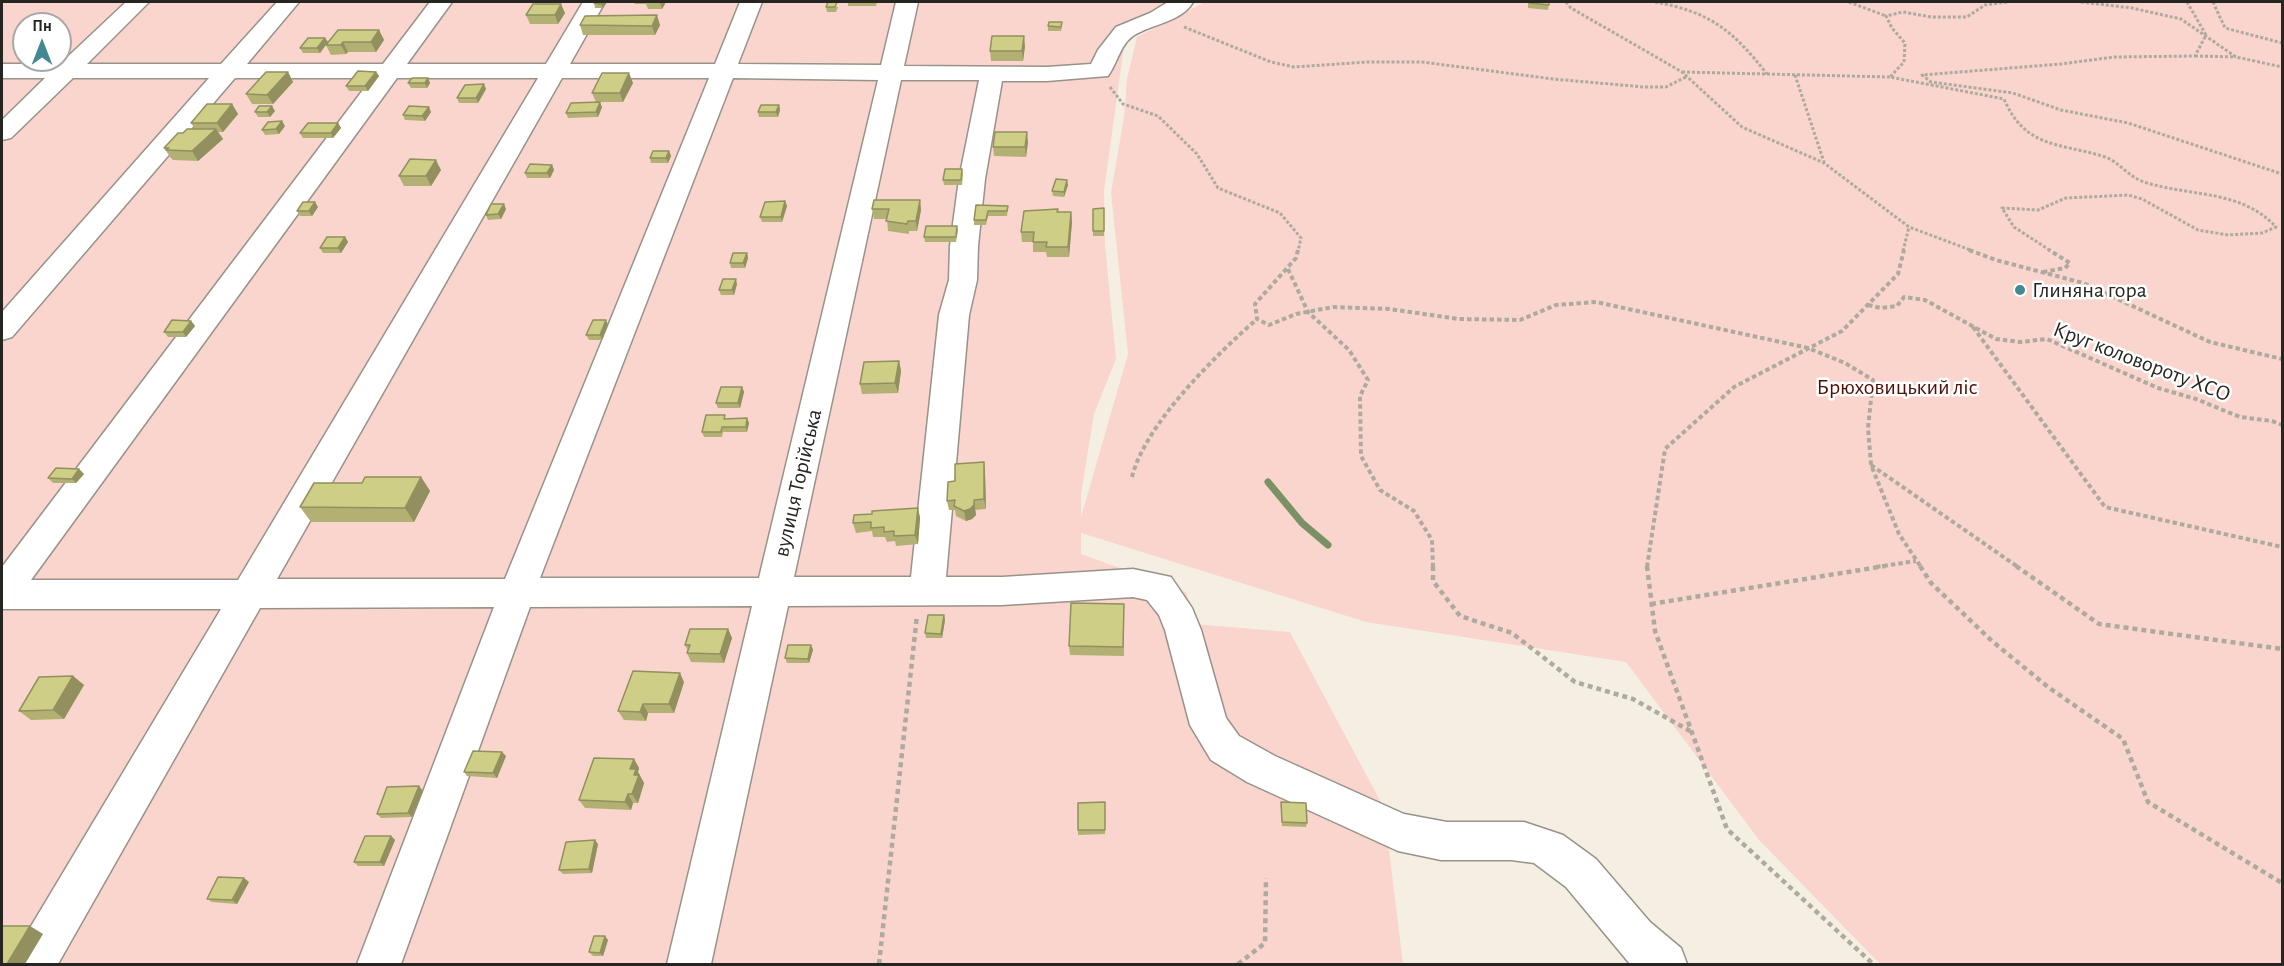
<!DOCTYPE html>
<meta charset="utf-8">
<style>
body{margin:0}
#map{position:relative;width:2284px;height:966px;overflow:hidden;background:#f5efe3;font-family:"Alegreya Sans",sans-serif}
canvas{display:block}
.frame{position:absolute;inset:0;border:3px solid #272521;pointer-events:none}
.north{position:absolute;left:12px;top:12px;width:60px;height:60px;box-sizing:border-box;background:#fff;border:2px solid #a9a8a6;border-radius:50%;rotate:0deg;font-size:16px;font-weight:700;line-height:24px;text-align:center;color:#272521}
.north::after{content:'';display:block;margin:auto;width:21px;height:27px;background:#438993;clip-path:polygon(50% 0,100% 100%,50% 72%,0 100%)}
</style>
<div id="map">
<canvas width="2284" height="966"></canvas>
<div class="frame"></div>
<div class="north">Пн</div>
</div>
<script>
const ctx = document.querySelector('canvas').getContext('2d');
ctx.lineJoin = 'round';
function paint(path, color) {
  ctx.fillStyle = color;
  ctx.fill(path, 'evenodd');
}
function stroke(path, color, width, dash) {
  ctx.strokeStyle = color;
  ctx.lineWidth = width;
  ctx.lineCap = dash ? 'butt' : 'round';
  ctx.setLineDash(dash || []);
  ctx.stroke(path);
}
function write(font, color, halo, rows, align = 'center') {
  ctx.font = font + ' "Alegreya Sans",sans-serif';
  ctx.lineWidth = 5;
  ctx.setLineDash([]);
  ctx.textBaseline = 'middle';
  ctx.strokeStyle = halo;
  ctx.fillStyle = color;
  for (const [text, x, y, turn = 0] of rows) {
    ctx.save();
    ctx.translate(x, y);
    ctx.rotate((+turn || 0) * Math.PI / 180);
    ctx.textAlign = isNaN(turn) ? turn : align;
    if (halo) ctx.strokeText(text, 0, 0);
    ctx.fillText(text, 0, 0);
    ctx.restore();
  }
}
const green = new Path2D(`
 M2 2H1195L1125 39 1104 191 1105 244 1116 359 1094 414 1081 494V517L1128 354 1111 193 1124 117 1127 79 1137 37 1205 2H2282V964H1880L1759 840 1626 662 1366 622 1081 533V554L1186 592 1194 624 1290 632 1384 808 1403 964H2ZM24 24H60V60H24Z`);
const stream = new Path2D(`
 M1268 482 1302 523 1328 545`);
const pathFar2 = new Path2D(`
 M1566 2 1571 8 1682 72 1742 127 1824 163 1909 227 1973 251
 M1655 2C1711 12 1733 31 1767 74
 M1849 2 1886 16
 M2007 2 1985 5 1967 17H1931L1903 12 1886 16 1892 28 1905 43 1904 62 1890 77 2004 99C2025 148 2059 143 2102 156 2118 160 2128 177 2144 182 2190 197 2241 189 2276 227L2262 233 2228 235 2198 230 2142 199 2128 195 2066 198 2038 210 2002 208 2014 227 2051 251
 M2081 2 2132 8 2181 19 2236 57 2282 67
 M2187 2 2206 35 2195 56 2114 57 2061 64 1922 75 1931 82 2013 93 2061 110 2128 123 2282 174
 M2213 2 2225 28 2282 43
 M1184 27 1271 62 1294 67 1367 62H1422L1553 79 1644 87H1666L1686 77
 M2195 56 2236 57
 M1682 72 1890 77
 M1795 75 1824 162
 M1110 87 1123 104 1158 116 1197 154 1218 188 1280 213 1301 238 1298 251
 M1903 251 1909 227`);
const pathFar1 = new Path2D(`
 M1298 250 1296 258 1255 304 1257 319 1269 325 1296 314 1333 307 1389 309 1459 319 1520 320 1556 305 1596 302 1808 348 1845 363 1873 380 1868 428 1871 465 1899 534 1921 567
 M1969 250 1996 260 2083 283 2210 342 2282 359
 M1288 269 1308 312 1349 350 1368 380 1360 396 1361 456 1380 490 1414 511 1432 540 1433 567
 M2043 272 2065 268 2070 263 2049 250
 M1868 305 1881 308 1897 306 1904 297 1925 300 1996 339 2020 342 2047 339 2158 388 2196 399 2240 417 2272 421 2282 425
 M1973 327 2105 507 2282 547
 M1871 465 2018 567
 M1132 477C1145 424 1216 355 1257 319
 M1647 567 1665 449 1734 387 1842 331 1898 274 1904 250
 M1876 567 1916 561`);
const path = new Path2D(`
 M1433 566V581L1460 616 1512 633 1575 682 1633 699 1690 731
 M1647 566 1655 631 1727 829 1873 964
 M1920 566 1931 583 1992 641 2048 687 2123 739 2148 802 2282 883
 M2016 566 2099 624 2282 649
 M1651 604 1885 566
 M879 964 917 615
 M1238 964 1265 943 1266 878`);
const minor = new Path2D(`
 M126 2H149L87 64H221L277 2H299L247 64H383L430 2H452L407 64H546L583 2H605L570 64H715L740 2H762L738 64 881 65 896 2H918L904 66 1047 67 1091 64 1098 50 1116 27 1150 13 1168 2H1193C1182 22 1151 24 1133 36 1120 45 1117 64 1108 76L1047 81H1002L985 179 978 246 977 280 969 315 946 577H1002L1133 569 1171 577 1192 608 1201 630 1226 718 1239 736 1275 756 1404 814 1447 822H1524L1563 835 1596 859 1650 922 1681 948 1687 964H1630L1566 887 1534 863 1511 860H1441L1398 851 1247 782 1211 760 1190 725 1165 630 1159 615 1147 600 1133 597 1002 605 788 606 711 964H667L752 606 530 607 401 964H357L494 607 260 608 58 964H12L18 948 221 609H2V567L372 78H235L12 337 2 340V312L209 78H73L11 138 2 140V120L45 78H2V64H60ZM397 78H538L238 580H31ZM562 78H709L505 579H277ZM733 78 878 80 759 578H540ZM901 80H979L959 179 950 246 949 280 939 315 911 577H794Z`);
const wall = new Path2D(`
 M595 2H607L603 8H595L594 3Z
 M634 2H666L662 9H648L646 4H635Z
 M848 2H877L876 6H848Z
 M1528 2H1549L1548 10 1528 8Z
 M826 7H838L836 12H827Z
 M565 13 558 24H530L526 15Z
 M580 25H660L655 35H583Z
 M1048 26 1062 27 1061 31H1048Z
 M379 30 384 40 376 52H348L346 54 331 55 326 45Z
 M325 38 328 42 320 53H303L300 48Z
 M1025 46 1023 61H991L990 51Z
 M288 72 293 82 273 104H252L246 94Z
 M376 72 379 76 368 91H349L346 86Z
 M428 78 430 83 427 88H411L408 83Z
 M633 83 623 102H596L592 93Z
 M486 89 478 103H459L457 98Z
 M232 104 238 114 223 132H218L223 139 198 161 173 160 171 158 164 148 183 133 195 129 191 123Z
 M779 105 780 110 778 117H759L758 112Z
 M602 107 598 117 568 118 566 113Z
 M275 111 270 117H258L255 112Z
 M431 112 425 121 405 120 403 115Z
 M338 123 341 128 333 138H303L300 133Z
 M285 126 279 134 265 135 262 130Z
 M1028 142 1026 157 994 156 993 147Z
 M669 151 671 156 668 163H651L650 158Z
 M552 165 554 170 550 178H527L525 173Z
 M962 169 963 174 962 185H944L943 180Z
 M441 170 431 186H404L399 176Z
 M1068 185 1064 197 1053 196 1052 191Z
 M920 200 921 210 917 231H909V234L888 231 887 219H874L872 209Z
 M785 201 787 206 782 222H762L760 217Z
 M976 205 1008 206 1007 216H988L986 225H974V220Z
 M318 207 312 216H300L297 211Z
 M1104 208V236H1093V209Z
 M506 209 501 219 488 220 486 215Z
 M1058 212H1071L1072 222 1069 257H1047L1046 252H1033V242H1022L1021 232Z
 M957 226 958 231 956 242H925L924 237Z
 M345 237 348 242 341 253H323L320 248Z
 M747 253 748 258 745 268H731L730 263Z
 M737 284 734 295H721L719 290Z
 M191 321 195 326 186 337H168L164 332Z
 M608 325 602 340H589L586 335Z
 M899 361 901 371 898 393 862 394 860 384Z
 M742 387 744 392 740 408H718L716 403Z
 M747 418 749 423 747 432H723L722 437H704L702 432 727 419Z
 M79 469 84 474 76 483H53L48 478Z
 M985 472 986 509 975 510 976 515 972 519 966 521 956 516 955 510H949L947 501 955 481Z
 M421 477 430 491 414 522H311L300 507 362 483Z
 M918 508 920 518 918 544 896 546 895 541 887 542 885 537H873L872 531 856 533 853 523Z
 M1124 604V656L1070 655 1069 646Z
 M945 620 942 638H926L925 633Z
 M728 629 732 638 724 663 691 662 687 653 688 651 685 645Z
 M811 645 813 650 809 663H787L785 658Z
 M73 676 84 685 64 719 31 720 19 711Z
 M684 682 674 713H648L646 721 624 720 618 711Z
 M506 756 497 778 467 776 464 772Z
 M634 759 639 768 638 772 644 783 638 803H633L631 810 585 808 579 800Z
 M423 791 412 817 381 818 377 814Z
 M1105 802V834L1078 835V830Z
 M1281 802 1307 823 1306 827 1282 826 1281 806Z
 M391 836 395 840 384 866H358L354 862Z
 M598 844 592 873 563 874 559 870Z
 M249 882 237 904 212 902 207 899Z
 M608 940 603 956H593L589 952Z`);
const shadedWall = new Path2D(`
 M603 2H607L603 8 601 4Z
 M660 2H666L662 9Z
 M561 4 565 13 558 24 555 15Z
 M657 15 660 25 655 35 652 26Z
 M379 30 384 40 376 52 371 42Z
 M1024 36 1025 46 1023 61 1022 51Z
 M325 38 328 42 320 53 317 48Z
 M343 42 348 52 346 54 341 45Z
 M288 72 293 82 273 104 267 95Z
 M376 72 379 76 368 91 365 86Z
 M629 73 633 83 623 102 620 93Z
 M428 78 430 83 427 88 425 83Z
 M484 84 486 89 478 103 476 98Z
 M600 102 602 107 598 117 596 112Z
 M232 104 238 114 223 132 217 123Z
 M779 105 780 110 778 117 776 112Z
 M272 106 275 111 270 117 267 112Z
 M429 107 431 112 425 121 422 116Z
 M282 121 285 126 279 134 276 129Z
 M338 123 341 128 333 138 331 133Z
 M216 129 223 139 198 161 192 151Z
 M1027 132 1028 142 1026 157 1025 147Z
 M669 151 671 156 668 163 666 158Z
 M436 160 441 170 431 186 426 176Z
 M552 165 554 170 550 178 547 173Z
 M1067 180 1068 185 1064 197V192Z
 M920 200 921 210 917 231 916 221Z
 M785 201 787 206 782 222 781 217Z
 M315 202 318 207 312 216 309 211Z
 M504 204 506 209 501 219 498 214Z
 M1071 212 1072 222 1069 257 1068 247Z
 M345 237 348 242 341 253 338 248Z
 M747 253 748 258 745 268 743 263Z
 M736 279 737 284 734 295 732 290Z
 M606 320 608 325 602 340 600 335Z
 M191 321 195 326 186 337 183 332Z
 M899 361 901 371 898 393 895 383Z
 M742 387 744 392 740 408 738 403Z
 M747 418 749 423 747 432 746 427Z
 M984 462 985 472 986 509 984 499Z
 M79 469 84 474 76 483 72 479Z
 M421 477 430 491 414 522 405 508Z
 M974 500 976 515 972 519 966 521 964 511Z
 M918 508 920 518 918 544 915 535Z
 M944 615 945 620 942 638 941 634Z
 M728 629 732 638 724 663 720 654Z
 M811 645 813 650 809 663 808 659Z
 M680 673 684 682 674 713 669 704Z
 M73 676 84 685 64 719 53 710Z
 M643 704 648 713 646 721 640 712Z
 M502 752 506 756 497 778 493 773Z
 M634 759 639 768 638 772 644 783 638 803 632 794 630 769Z
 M419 786 423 791 412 817 408 813Z
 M628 794 633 803 631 810 625 802Z
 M391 836 395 840 384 866 380 862Z
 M595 840 598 844 592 873 589 869Z
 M244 878 249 882 237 904 232 900Z
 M30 926 43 934 25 964H7Z
 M605 936 608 940 603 956 600 953Z`);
const building = new Path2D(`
 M595 2H603L601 4 594 3Z
 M828 2H837L835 7H826Z
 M1530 2H1549V5L1530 3Z
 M533 4H561L555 15H526Z
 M657 15 652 26 580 25 585 16Z
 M1049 22H1062L1061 27 1048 26Z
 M338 30H379L371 42H343L341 45H326Z
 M992 36H1024L1022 51H990Z
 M308 38H325L317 48H300Z
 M358 71 376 72 365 86H346Z
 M266 72H288L267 95 246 94Z
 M602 73H629L620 93H592Z
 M412 78H428L425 83H408Z
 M484 84 476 98H457L465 85Z
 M600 102 596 112 566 113 571 103Z
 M207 104H232L217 123H191Z
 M761 105H779L776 112H758Z
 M259 106H272L267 112H255Z
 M409 106 429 107 422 116 403 115Z
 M282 121 276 129 262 130 268 122Z
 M308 123H338L331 133H300Z
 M187 129H216L192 151 166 150 169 148H164L178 133H183Z
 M995 132H1027L1025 147H993Z
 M653 151H669L666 158H650Z
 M410 159 436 160 426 176H399Z
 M530 164 552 165 547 173H525Z
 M945 169H962L961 180H943Z
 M1056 179 1067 180 1064 192 1052 191Z
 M874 200H920L916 221H908L907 224 886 221 889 209H872Z
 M785 201 781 217H760L765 202Z
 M303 202H315L309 211H297Z
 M491 204H504L498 214 486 215Z
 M976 205 1008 206 1007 211H988L986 220H974Z
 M1104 208V231H1093V209Z
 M1058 209 1057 212H1071L1068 247H1046L1047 242H1033L1034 232H1021L1024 211Z
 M926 226H957L956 237H924Z
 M327 237H345L338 248H320Z
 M733 253H747L743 263H730Z
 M723 279H736L732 290H719Z
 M172 320 191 321 183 332H164Z
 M593 320H606L600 335H586Z
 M899 361 895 383 860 384 864 362Z
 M721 387H742L738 403H716Z
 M706 415H725L724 419 747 418 746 427H722L721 432H702Z
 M984 462V499L974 500V505L970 509 964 511 954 506 955 500 947 501 948 482 955 481V464Z
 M56 468 79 469 72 479 48 478Z
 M365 477H421L405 508 300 507 314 483H362Z
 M918 508 915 535 894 536V531L884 532V527L871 528V522L853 523 854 515 872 514V511Z
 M1071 603 1124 604 1123 647 1069 646Z
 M928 615H944L941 634 925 633Z
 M690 629H728L720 654 687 653 690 645H685Z
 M788 645H811L808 659 785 658Z
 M633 671 680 673 669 704H643L640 712 618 711Z
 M73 676 53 710 19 711 39 677Z
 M473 751 502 752 493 773 464 772Z
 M594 758 634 759 630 769H636L634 775H639L632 794H628L625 802 579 800Z
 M419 786 408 813 377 814 387 787Z
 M1105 802V830H1078V803Z
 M1281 802 1306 803 1307 823 1282 822Z
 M365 836H391L380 862H354Z
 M595 840 589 869 559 870 566 842Z
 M218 877 244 878 232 900 207 899Z
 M2 926H30L7 964H2Z
 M594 936H605L600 953 589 952Z`);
const markers = [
 [2020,290,6,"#438993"]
];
const poiNames = [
 ["Глиняна гора",2032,290]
];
const streetNames = [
 ["Круг коловороту ХСО",2142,362,21],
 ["вулиця Торійська",798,483,-77]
];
const parkNames = [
 ["Брюховицький ліс",1897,387]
];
paint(green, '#fad5cd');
stroke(stream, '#799164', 7);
stroke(minor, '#989288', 3);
stroke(pathFar2, '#aeaaa0', 3, [3, 2]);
stroke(pathFar1, '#aeaaa0', 4, [4.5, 3]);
stroke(path, '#aeaaa0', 4.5, [5, 4]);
paint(minor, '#fff');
paint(wall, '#b2b173');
paint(shadedWall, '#91905e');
paint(building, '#cfce86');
stroke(building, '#91905e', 1.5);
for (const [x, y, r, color] of markers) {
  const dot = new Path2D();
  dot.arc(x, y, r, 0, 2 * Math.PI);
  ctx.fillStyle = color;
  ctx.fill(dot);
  stroke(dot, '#fff', 2);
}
write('22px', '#272521', '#fff', poiNames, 'left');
write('22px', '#272521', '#fff', streetNames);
write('22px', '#511006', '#fff', parkNames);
</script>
